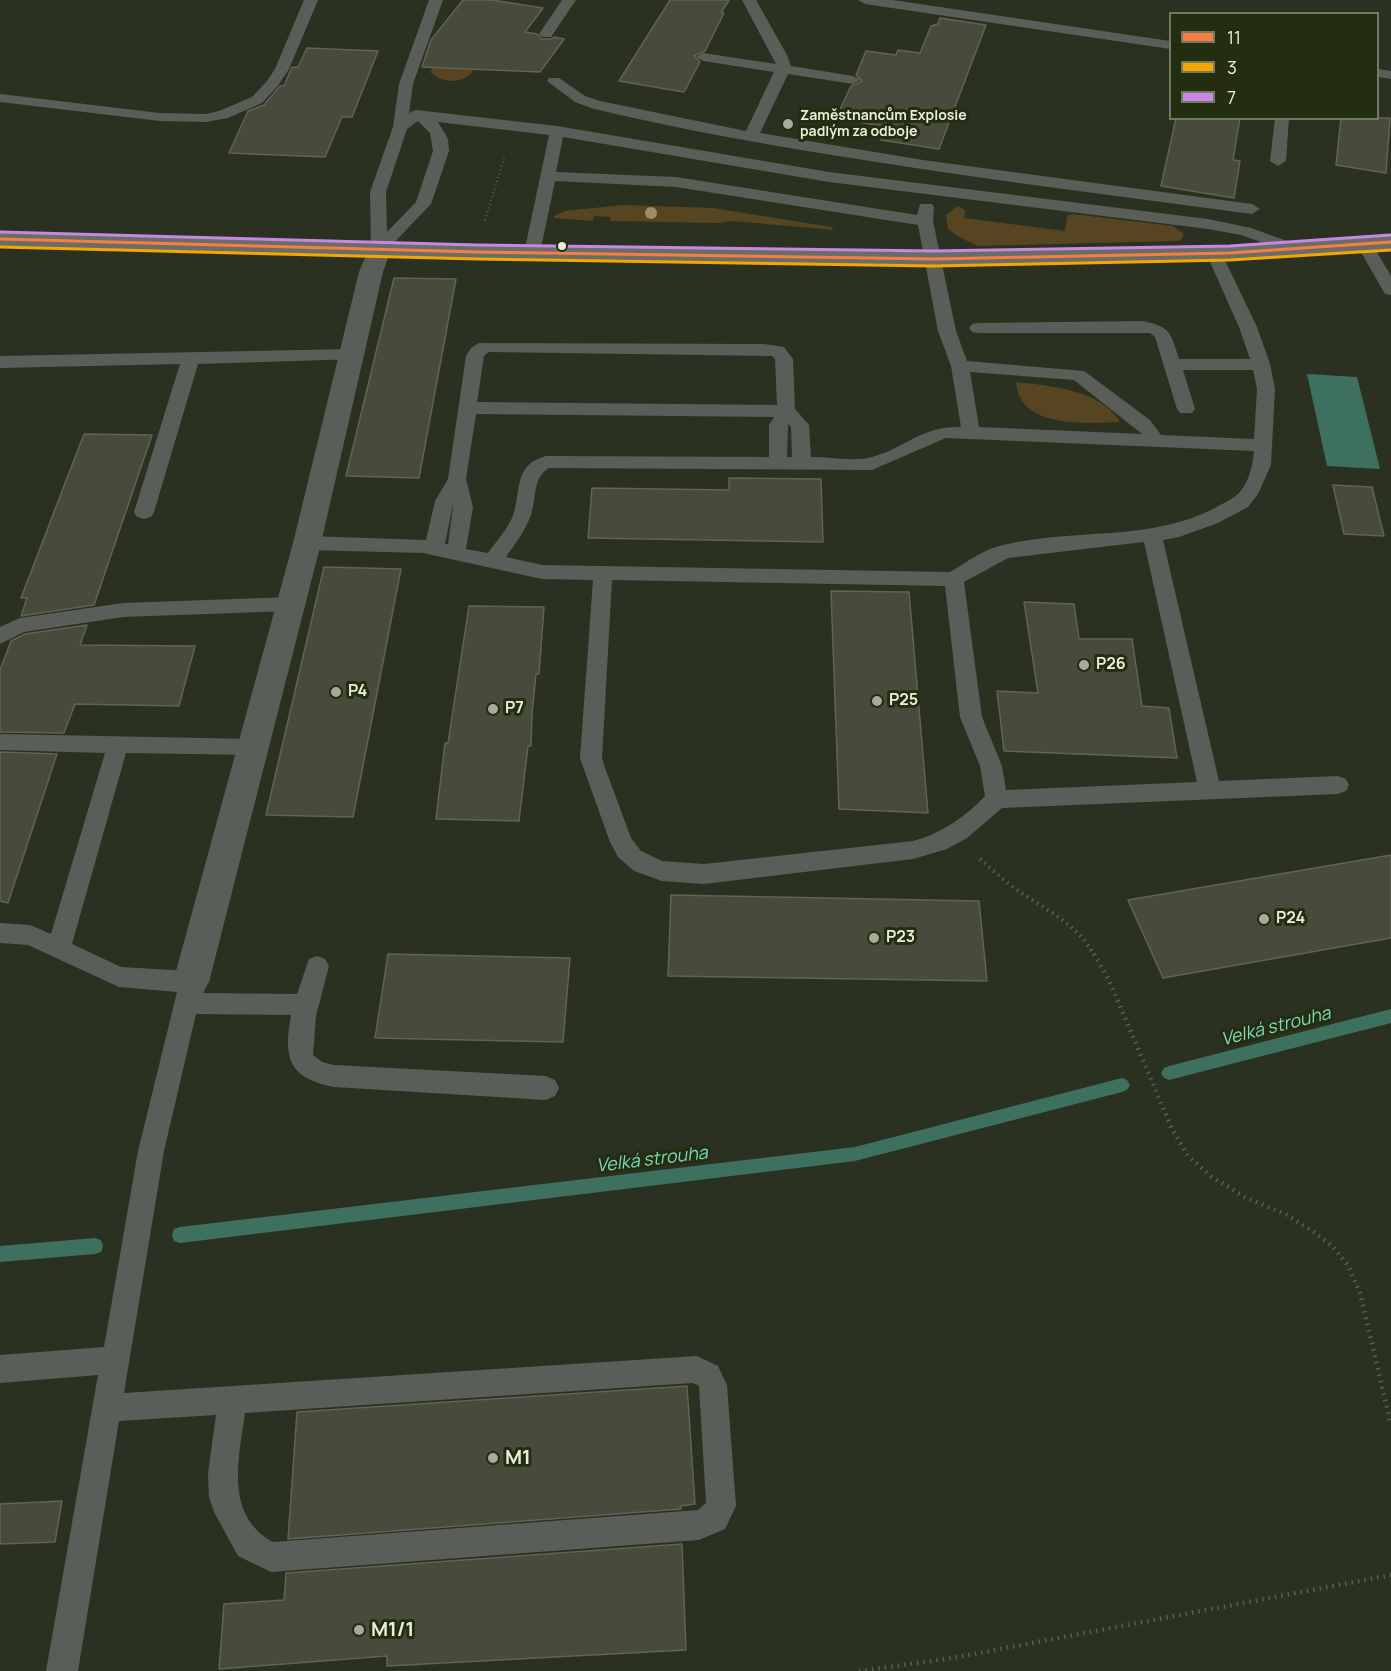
<!DOCTYPE html>
<meta charset="utf-8">
<style>
body{margin:0}
#map{position:relative;width:1391px;height:1671px;overflow:hidden;background:#2b3120;font-family:Manrope,sans-serif}
canvas{display:block}
.legend{position:absolute;left:1169px;top:12px;width:210px;height:108px;box-sizing:border-box;background:#232d10;border:2px solid #717a62;margin:0;padding:8px 10px;list-style:none;font-size:18px;color:#e6eedc}
.legend li{display:flex;align-items:center;gap:12px;height:30px}
.legend b{width:30px;border:2px solid #717a62}
</style>
<div id="map">
<canvas width="1391" height="1671"></canvas>
<ul class="legend">
<li><b style="height:8px;background:#f77d43"></b>11</li>
<li><b style="height:8px;background:#f7a600"></b>3</li>
<li><b style="height:8px;background:#c787e3"></b>7</li>
</ul>
</div>
<script>
const ctx = document.querySelector('canvas').getContext('2d');
ctx.lineJoin = 'round';
function paint(path, color) {
  ctx.fillStyle = color;
  ctx.fill(path, 'evenodd');
}
function stroke(path, color, width, dash) {
  ctx.strokeStyle = color;
  ctx.lineWidth = width;
  ctx.lineCap = dash ? 'butt' : 'round';
  ctx.setLineDash(dash || []);
  ctx.stroke(path);
}
function write(font, color, halo, rows, align = 'center') {
  ctx.font = font + ' Manrope,sans-serif';
  ctx.lineWidth = 6;
  ctx.setLineDash([]);
  ctx.textBaseline = 'middle';
  ctx.strokeStyle = halo;
  ctx.fillStyle = color;
  for (const [text, x, y, turn = 0] of rows) {
    ctx.save();
    ctx.translate(x, y);
    ctx.rotate((+turn || 0) * Math.PI / 180);
    ctx.textAlign = isNaN(turn) ? turn : align;
    if (halo) ctx.strokeText(text, 0, 0);
    ctx.fillText(text, 0, 0);
    ctx.restore();
  }
}
const green = new Path2D(`
 M432 66 474 69C466 84 443 84 431 73Z
 M623 205 713 208 831 227 834 230 733 221 719 223 610 221 611 217 594 216 593 221 554 218V216L565 211Z
 M958 206 965 210 964 218 1065 231 1067 216 1072 214 1173 226 1184 234 1181 240 1177 241 978 246 959 237 948 229 946 215Z
 M1016 382C1049 386 1101 389 1120 422 1086 423 1019 429 1016 382Z`);
const water = new Path2D(`
 M1307 374 1357 377 1380 469 1327 466Z`);
const stream = new Path2D(`
 M1391 1009V1023L1169 1080 1164 1078 1161 1073 1164 1068 1169 1066Z
 M1122 1078 1127 1080 1130 1085 1127 1090 1122 1092 855 1161 180 1243 174 1241 172 1235 174 1229 180 1227 855 1147Z
 M95 1238 101 1240 103 1246 101 1252 95 1254 0 1262V1246Z`);
const building = new Path2D(`
 M463 0H492L543 8 525 32 537 34 541 39H551L554 37 564 39 540 72 422 67 431 40Z
 M670 0H729L721 13H724L705 51 694 56 700 62 684 92 619 81Z
 M940 18 986 25 939 149 881 140 887 127 836 118 851 86 862 81 856 75 866 51 896 55 898 50 920 53 931 26 938 24Z
 M307 48 378 51 352 117H342L325 157 229 153 248 111 264 105 280 86H284L292 67H298Z
 M1176 118H1240L1233 160 1240 161 1234 198 1161 186Z
 M1341 118H1390L1386 173 1336 165Z
 M394 278 456 279 419 478 346 476Z
 M84 434 152 435 94 605 21 616 27 598H21Z
 M729 478 821 479 823 542 588 538 592 488 729 490Z
 M1333 485 1372 487 1384 536 1344 534Z
 M324 567 401 569 353 817 266 815Z
 M831 591 909 592 928 813 839 809Z
 M1024 602 1074 604 1079 639H1132L1142 706 1169 708 1177 758 1004 751 997 691 1038 693Z
 M469 606 544 607 539 674H536L532 714 531 746H528L519 821 436 819 445 743H448Z
 M87 625 80 645 195 646 179 706 75 704 64 733 0 732V670L11 641 25 634Z
 M0 752 57 754 8 903 0 901Z
 M1391 855V938L1163 978 1128 900Z
 M671 895 979 901 987 981 668 976Z
 M388 954 570 958 563 1042 375 1038Z
 M687 1386 695 1504 680 1506 681 1509 288 1539 297 1412Z
 M62 1501 55 1542 0 1544V1504Z
 M682 1544 686 1650 387 1666V1656L219 1669 224 1604 284 1600 286 1573Z`);
const pathFar2 = new Path2D(`
 M485 220 505 155`);
const pathFar1 = new Path2D(`
 M980 859C993 870 1006 883 1020 892 1048 911 1077 924 1094 955`);
const path = new Path2D(`
 M1094 954 1109 980 1172 1129 1188 1156 1212 1177 1245 1197 1287 1215 1314 1232 1332 1246 1348 1265 1360 1293 1391 1425
 M859 1671 953 1658 1391 1575`);
const service = new Path2D(`
 M304 0H318L289 69 277 87 262 103 228 118 206 122 160 121 0 102V94L160 113 206 114 219 111 252 97 267 81 275 69Z
 M429 0H443L413 84 409 113 416 110 557 126 829 172 1208 219 1251 228 1301 246 1303 249 1295 254 1241 235 1208 229 829 182 563 137 556 172 676 177 917 215 920 204H932L934 207 933 221 956 331 967 361 1084 371 1150 420 1161 435 1254 439 1257 389 1253 370H1183L1195 409 1192 413H1180L1177 409 1155 337 1150 333H978L972 332 969 328 972 324 978 323 1143 321C1171 327 1171 333 1179 359H1250L1239 327 1206 253 1214 248 1220 250 1257 327 1270 364 1275 389 1271 465 1258 494 1248 507 1218 523 1179 537 1163 540 1219 781 1338 776 1346 779 1349 785 1346 791 1338 794 1002 808 967 838 947 849 913 859 704 884 662 881 634 871 618 857 610 842 580 758 593 580 542 579 423 553 307 550 300 548 297 543 300 538 307 536 426 540 435 501 448 479 466 356 471 348 479 343 764 344 784 347 793 359 795 409 809 425 811 457C830 457 854 462 872 457 905 448 923 425 961 427L951 366 938 331 918 225 676 187 555 181 540 253 532 258 526 256 524 253 549 135 438 122 448 139 449 151 431 204 385 252H373L371 249 370 192 393 127 399 84ZM418 121 430 133 433 151 416 202 387 232 386 192 407 129ZM489 352 772 356 775 359 777 405 477 402 484 356ZM970 372 1074 380 1142 434 979 427ZM476 414 774 417 769 425V457L546 456C512 465 522 492 512 518 506 531 496 542 488 553L466 549 473 507 466 479ZM788 424 791 427 792 457H787ZM946 438 1254 451C1253 465 1249 482 1239 493 1232 500 1223 503 1215 508 1150 542 1073 528 1003 545 984 549 967 562 950 572L542 565 506 557C514 545 523 534 529 520 537 504 531 478 549 468L872 470ZM453 504V507L448 544H445ZM1144 542 1197 782 1006 790 1002 766 982 717 964 582 1008 558ZM612 580 945 586 960 717 980 766 985 796C964 818 942 833 913 841L704 864 662 861 641 851 631 838 604 765 602 758Z
 M562 0H576L551 37H541L539 34Z
 M742 0H756L787 55 791 66 853 76 860 80 853 84 788 74 760 133 923 160 1252 204 1260 209 1252 214C1101 194 951 175 801 150 731 138 660 125 591 108L575 102 547 81 549 78H559L585 96 600 101 746 131 774 72 703 61 696 57 703 53 776 64Z
 M858 0H893L1170 41V49L865 4Z
 M1378 69 1391 71V79L1378 77Z
 M1275 118H1289L1286 161 1278 166 1270 161Z
 M1365 240 1371 242 1391 276V295L1385 294 1357 245Z
 M352 349 358 351 361 355 358 359 198 364 154 512 151 517 144 519 137 517 134 512 180 364 0 368V356Z
 M291 597 298 599 301 604 298 609 291 611 123 617 24 632 0 644V627L20 618 123 603Z
 M0 734 253 739 261 741 264 747 261 753 253 755 126 753 72 944 121 967 191 971 200 975 203 982 201 993 297 994 309 959 317 956 325 959 329 966 316 1016 313 1055 322 1062 334 1065 546 1076 555 1080 559 1088 555 1096 546 1100 334 1087C289 1078 283 1059 291 1015L196 1014 164 1151 124 1393 697 1356 718 1366 727 1385 736 1506 725 1529 699 1540 271 1572 238 1556 214 1512 209 1497 208 1473 216 1415 119 1421 78 1671H46L98 1375 0 1383V1355L104 1347 138 1151 177 992 119 987 28 945 0 943V923L30 925 51 934 105 753 0 750ZM693 1383 699 1386 706 1503 698 1510 273 1542C224 1515 239 1458 245 1413Z`);
const minor = new Path2D(`
 M379 242 387 244 391 249 383 272 321 543 209 982 203 993 191 997 179 993 173 982 293 543 359 272 371 244Z`);
const primary = new Path2D(`
 M0 232 477 245 934 252 1230 246 1391 235V249L1230 260 934 266 477 259 0 246Z`);
const bus1 = new Path2D(`
 M0 239 477 252 934 259 1230 253 1391 242`);
const bus2 = new Path2D(`
 M0 247 477 259 934 266 1230 260 1391 250`);
const bus3 = new Path2D(`
 M0 232 477 245 934 251 1230 246 1390 235`);
const trees = [
 [651,213]
];
const markers = [
 [788,124,6,"#a5ac9a"],
 [562,246,5,"#e6eedc"],
 [1084,665,6,"#a5ac9a"],
 [336,692,6,"#a5ac9a"],
 [877,701,6,"#a5ac9a"],
 [493,709,6,"#a5ac9a"],
 [1264,919,6,"#a5ac9a"],
 [874,938,6,"#a5ac9a"],
 [493,1458,6,"#a5ac9a"],
 [359,1630,6,"#a5ac9a"]
];
const farPoinames = [
 ["Zaměstnancům Explosie",800,116],
 ["padlým za odboje",800,132]
];
const poiNames = [
 ["P26",1096,665],
 ["P4",348,692],
 ["P25",889,701],
 ["P7",505,709],
 ["P24",1276,919],
 ["P23",886,938]
];
const waterNames = [
 ["Velká strouha",1276,1027,-14],
 ["Velká strouha",652,1160,-7]
];
const nearPoinames = [
 ["M1",505,1458],
 ["M1/1",371,1630]
];
paint(green, '#574522');
paint(water, '#3e7060');
paint(stream, '#3e7060');
paint(building, '#484a3c');
stroke(building, '#616354', 1.5);
stroke(pathFar2, '#5a5e57', 2, [1, 3]);
stroke(pathFar1, '#5a5e57', 4, [1.5, 4.5]);
stroke(path, '#5a5e57', 4.5, [1.5, 5]);
paint(service, '#595e58');
paint(minor, '#595e58');
paint(primary, '#686e67');
stroke(bus1, '#f77d43', 3);
stroke(bus2, '#f7a600', 3);
stroke(bus3, '#c787e3', 3);
ctx.fillStyle = '#9d8e6a';
for (const [x, y] of trees) {
  ctx.beginPath();
  ctx.arc(x, y, 6, 0, 2 * Math.PI);
  ctx.fill();
}
for (const [x, y, r, color] of markers) {
  const dot = new Path2D();
  dot.arc(x, y, r, 0, 2 * Math.PI);
  ctx.fillStyle = color;
  ctx.fill(dot);
  stroke(dot, '#232d10', 2);
}
write('bold 14px', '#e6eedc', '#232d10', farPoinames, 'left');
write('bold 16px', '#e6eedc', '#232d10', poiNames, 'left');
write('italic 18px', '#7dd5ba', '#232d10', waterNames);
write('bold 20px', '#e6eedc', '#232d10', nearPoinames, 'left');
</script>
